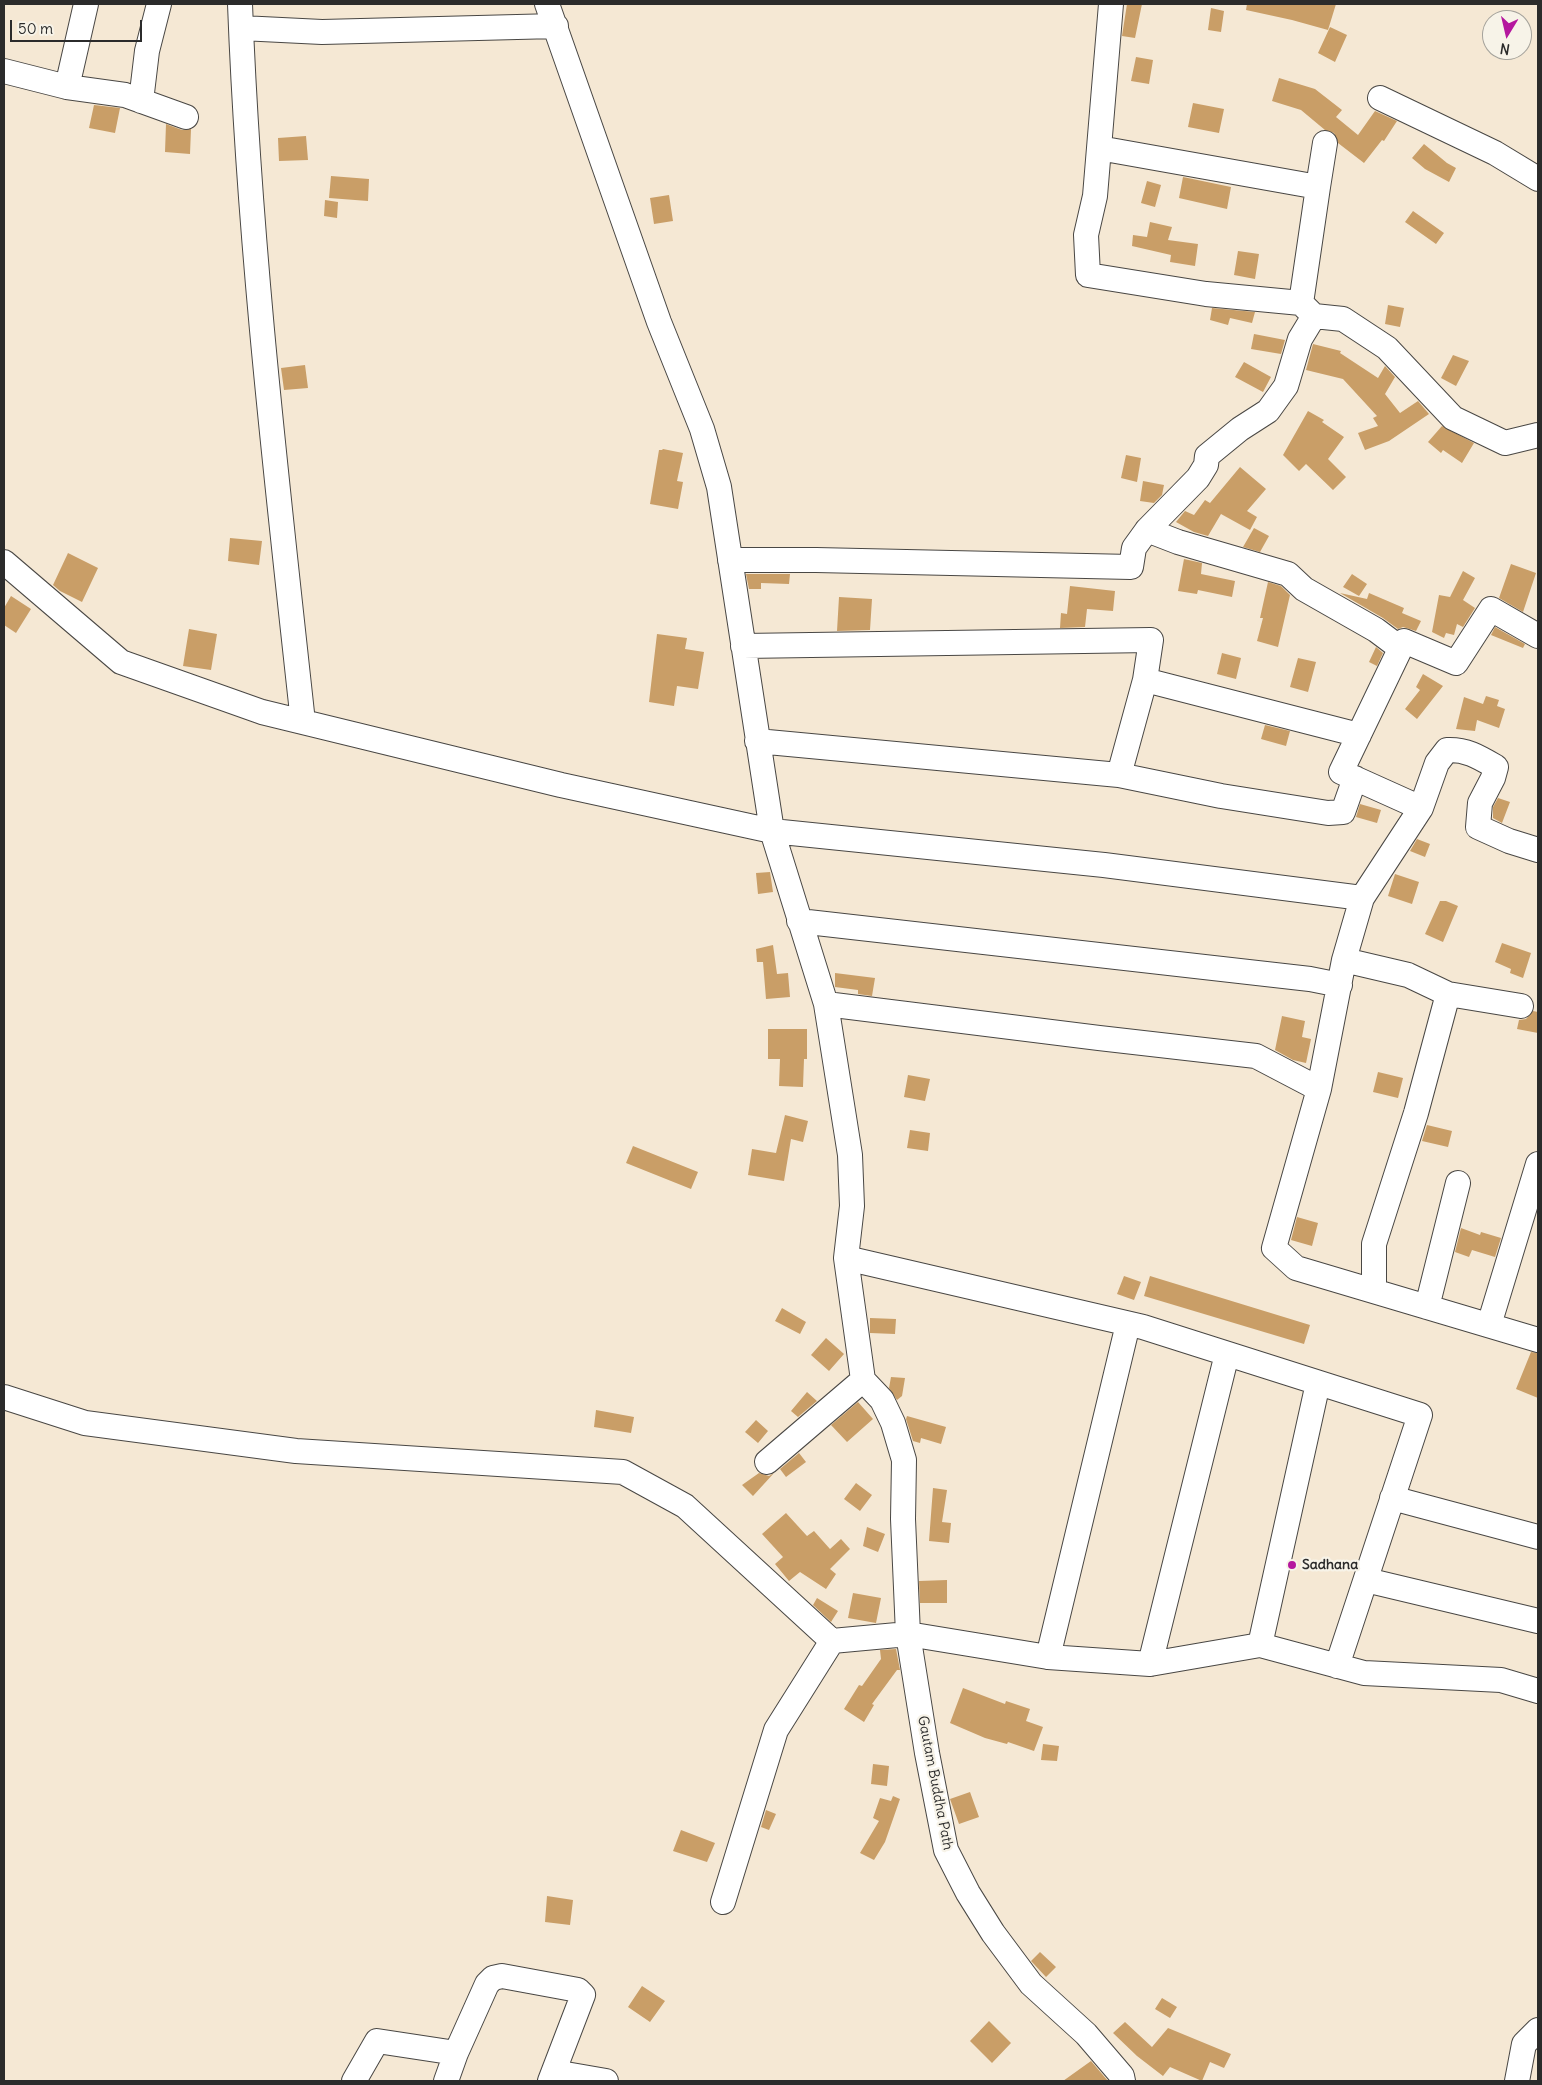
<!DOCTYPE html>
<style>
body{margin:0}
#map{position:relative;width:1542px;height:2085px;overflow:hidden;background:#f5e8d4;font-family:Delius,sans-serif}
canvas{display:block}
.frame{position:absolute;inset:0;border:5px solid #2b2b2b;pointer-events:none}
.north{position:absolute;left:1482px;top:10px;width:50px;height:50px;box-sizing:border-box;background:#f7f3e8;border:1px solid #a5a39c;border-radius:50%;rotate:189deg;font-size:14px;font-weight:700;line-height:20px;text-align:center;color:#2b2b2b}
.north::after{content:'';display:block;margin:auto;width:18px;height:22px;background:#b5179e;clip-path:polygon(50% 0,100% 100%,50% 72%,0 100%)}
.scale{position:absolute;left:10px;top:20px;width:132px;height:22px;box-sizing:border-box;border:2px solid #2b2b2b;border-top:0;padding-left:6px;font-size:15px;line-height:18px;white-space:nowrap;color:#2b2b2b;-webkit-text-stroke:4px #f7f3e8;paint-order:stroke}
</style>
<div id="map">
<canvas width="1542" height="2085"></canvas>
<div class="frame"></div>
<div class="north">N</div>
<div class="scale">50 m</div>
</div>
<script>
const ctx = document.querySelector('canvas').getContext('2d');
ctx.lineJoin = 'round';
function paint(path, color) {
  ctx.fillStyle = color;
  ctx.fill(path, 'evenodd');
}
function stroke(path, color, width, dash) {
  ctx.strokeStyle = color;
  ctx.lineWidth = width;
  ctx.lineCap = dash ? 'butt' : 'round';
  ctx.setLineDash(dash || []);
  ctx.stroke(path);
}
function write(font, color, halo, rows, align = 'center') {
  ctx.font = font + ' Delius,sans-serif';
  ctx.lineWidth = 4.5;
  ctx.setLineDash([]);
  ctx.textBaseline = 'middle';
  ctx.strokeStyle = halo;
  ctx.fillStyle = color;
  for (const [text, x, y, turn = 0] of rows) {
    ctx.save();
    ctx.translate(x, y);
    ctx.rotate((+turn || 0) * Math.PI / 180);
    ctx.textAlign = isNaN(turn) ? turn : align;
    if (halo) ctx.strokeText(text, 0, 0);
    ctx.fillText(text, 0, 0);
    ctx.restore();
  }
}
const building = new Path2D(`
 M1127 4H1142L1135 38 1122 36Z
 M1247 4H1336L1328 30 1292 20 1246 10Z
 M1211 8 1224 11 1221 32 1208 30Z
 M1330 27 1347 35 1335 62 1318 53Z
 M1136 57 1153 60 1149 84 1131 81Z
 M1279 78 1315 89 1342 110 1336 117 1358 135 1375 111 1397 121 1384 141 1382 140 1364 163 1338 143 1334 133 1325 130 1301 110 1272 101Z
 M1193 103 1224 109 1219 133 1188 127Z
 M94 105 120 108 115 133 89 128Z
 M166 124 182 130 191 129 190 154 165 152Z
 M306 136 308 160 279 161 278 138Z
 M1424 144 1447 163 1456 168 1449 182 1425 169 1412 158Z
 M331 176 369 179 368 201 329 198Z
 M1183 177 1231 187 1227 209 1179 198Z
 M1147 181 1161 185 1155 207 1141 203Z
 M669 195 673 221 654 224 650 198Z
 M325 200 338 202 337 218 324 216Z
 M1413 211 1444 233 1436 244 1405 222Z
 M1150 222 1172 227 1168 240 1198 244 1195 266 1170 262 1171 255 1132 246 1133 235 1147 237Z
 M1238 251 1259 254 1255 279 1234 275Z
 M1388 305 1404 308 1400 327 1385 324Z
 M1212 308 1255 312 1252 323 1230 318 1228 325 1210 320Z
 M1254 334 1285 340 1281 354 1251 349Z
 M1313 344 1341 351 1340 353 1378 378 1385 366 1395 377 1385 394 1400 413 1418 401 1429 414 1389 441 1365 450 1358 433 1378 426 1373 418 1377 416 1343 379 1306 370Z
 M1453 355 1469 361 1456 386 1441 378Z
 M1244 362 1271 377 1263 392 1235 377Z
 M305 365 308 388 284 390 281 368Z
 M1308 411 1324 420 1322 422 1344 437 1328 459 1346 477 1333 490 1306 464 1299 471 1283 455Z
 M1442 426 1474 443 1462 463 1443 450 1441 453 1428 442Z
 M663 449 683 453 677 481 683 482 678 509 650 504 659 450H662Z
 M1126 455 1141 458 1137 482 1121 478Z
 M1240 467 1266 489 1247 511 1257 517 1250 530 1221 514 1208 536 1194 532 1176 522 1185 511 1194 515 1205 500 1210 503Z
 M1143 481 1164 485 1162 495 1154 503 1140 501Z
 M1254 528 1269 536 1260 552 1243 547Z
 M230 538 262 541 259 565 228 561Z
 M68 553 98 568 82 602 60 591 53 585Z
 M1184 559 1202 563 1201 574 1235 581 1232 597 1198 590 1197 594 1178 591Z
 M1511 564 1536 573 1523 612 1499 598Z
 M1463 571 1475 578 1463 600 1475 608 1463 627 1457 624 1454 635 1446 633 1444 638 1432 632 1439 595 1450 597Z
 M746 574H790L789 584 761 583V589H749Z
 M1352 574 1367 584 1359 596 1343 587Z
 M1268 582 1281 586 1290 595 1278 647 1257 641 1263 618H1260Z
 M1070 586 1115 591 1113 611 1087 609 1085 627 1060 628 1061 613 1067 614Z
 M1340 593 1367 599 1369 593 1404 608 1402 613 1421 621 1416 631 1403 627 1398 629 1383 618Z
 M11 596 31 609 16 633 4 625V608Z
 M839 597 872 599 870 630 837 631Z
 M1495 627 1525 644 1523 648 1491 635Z
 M189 629 217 634 211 670 183 666Z
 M657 634 687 638 685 649 704 652 698 689 677 686 674 706 649 702Z
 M1376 647 1383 653 1377 666 1369 662Z
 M1222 653 1241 658 1236 679 1217 674Z
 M1298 658 1316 662 1308 692 1290 687Z
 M1423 674 1443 686 1417 719 1405 709 1420 690 1416 687Z
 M1486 696 1499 700 1497 706 1505 709 1499 728 1477 720 1475 731 1456 729 1464 697 1483 704Z
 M1265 725 1290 731 1286 746 1261 739Z
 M1498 798 1510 802 1502 823 1493 818V807Z
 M1360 804 1381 810 1377 823 1356 817Z
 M1417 839 1430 844 1425 857 1410 851Z
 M770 872 773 892 758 894 756 873Z
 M1395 874 1419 882 1412 904 1388 896Z
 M1440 901H1446L1458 906 1443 942 1425 934Z
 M1502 943 1531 953 1523 978 1510 973 1511 969 1495 962Z
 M773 945 777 974 788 973 790 997 766 999 763 962H757L756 949Z
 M835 973 875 978 872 996 858 994V990L835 987Z
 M1533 1011 1538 1012V1033L1517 1029 1519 1020 1526 1019Z
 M1282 1016 1305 1021 1302 1037 1311 1039 1306 1063 1293 1060 1275 1050Z
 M768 1029H807V1059H804L803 1087 779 1086 780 1059H768Z
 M1378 1072 1403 1078 1398 1098 1373 1092Z
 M908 1075 930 1079 925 1101 904 1097Z
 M785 1115 808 1121 803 1142 791 1139 784 1181 748 1175 752 1149 776 1153Z
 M1427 1125 1452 1131 1448 1147 1422 1141Z
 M910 1130 930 1133 928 1151 907 1148Z
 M633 1146 698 1172 691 1189 626 1163Z
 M1297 1217 1318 1223 1312 1246 1291 1240Z
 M1461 1228 1480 1235 1481 1232 1501 1238 1495 1257 1472 1250 1469 1257 1455 1252Z
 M1124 1276 1141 1282 1134 1300 1117 1294Z
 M1150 1276 1310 1325 1304 1344 1144 1296Z
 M782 1308 806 1322 800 1334 775 1321Z
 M870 1318 896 1319 895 1334 870 1333Z
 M826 1338 844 1354 829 1371 811 1355Z
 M1531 1352 1538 1353V1398L1516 1389Z
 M891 1377 905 1378 902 1396 897 1400 889 1388Z
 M807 1392 817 1401 798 1417 791 1411Z
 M858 1402 873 1419 847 1442 831 1425Z
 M596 1410 634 1417 631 1433 594 1427Z
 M907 1416 946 1427 941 1444 921 1438 920 1443 913 1441 906 1419Z
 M756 1420 768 1431 758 1443 745 1432Z
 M799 1453 806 1462 786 1477 780 1469Z
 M759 1473 769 1476 774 1473 753 1496 742 1485Z
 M856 1483 872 1495 860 1511 844 1499Z
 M933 1488 947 1490 942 1522 951 1523 949 1543 929 1541Z
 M786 1513 807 1536 814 1531 830 1549 841 1539 850 1549 830 1569 836 1574 826 1589 800 1572 789 1581 775 1564 783 1557 762 1534Z
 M867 1527 885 1534 878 1552 863 1546Z
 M947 1580V1603H920L919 1581Z
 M853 1593 881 1598 876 1623 848 1618Z
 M817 1598 838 1611 831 1622 813 1605Z
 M896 1649 900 1670H897L872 1704 874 1705 864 1722 844 1709 859 1685 862 1686 881 1659 880 1650Z
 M963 1688 1005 1704 1006 1701 1030 1709 1026 1721 1043 1727 1034 1751 1008 1742 1007 1744 985 1738 950 1723Z
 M1043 1744 1059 1746 1057 1761 1041 1760Z
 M873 1764 889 1766 887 1786 871 1784Z
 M970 1792 979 1817 959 1824 950 1799Z
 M893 1796 900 1799 885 1842 874 1860 860 1853 879 1821 873 1818 880 1798 891 1801Z
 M766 1810 776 1814 769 1830 761 1827Z
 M681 1830 715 1843 707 1862 673 1851Z
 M547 1896 573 1900 570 1925 545 1922Z
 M1040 1952 1056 1967 1046 1977 1031 1961Z
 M642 1986 665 2001 650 2022 628 2007Z
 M1162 1998 1177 2007 1170 2018 1155 2009Z
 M989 2021 1011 2043 992 2063 970 2041Z
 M1125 2022 1152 2047 1168 2028 1231 2054 1224 2068 1210 2062 1202 2081 1170 2067 1163 2076 1137 2056 1113 2033Z
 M1091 2061 1108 2081H1063Z`);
const minor = new Path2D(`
 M240 4C249 244 277 483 303 722
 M547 4 659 322 702 429 719 487 772 831 826 1004 850 1155 852 1206 846 1258 863 1380 882 1400 893 1423 904 1460 903 1519 908 1634 1048 1657 1150 1664 1260 1645 1364 1673 1501 1680 1538 1691
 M241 28 322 32 556 26
 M4 71 67 87 125 95 186 117
 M67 87 86 4
 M1380 98 1495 153 1538 179
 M141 101 147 51 159 4
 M1099 148 1111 4
 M1301 303 1318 187
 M1314 316 1301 303 1206 294 1088 275 1086 235 1095 196 1099 148 1318 187 1325 143
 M1147 530 1178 542 1288 574 1304 589 1376 630 1400 648
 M730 560H816L1131 567 1134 548 1147 530 1198 478 1206 465 1207 456 1240 429 1268 411 1286 386 1300 339 1314 316 1343 319 1387 348 1453 418 1505 443 1538 435
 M4 562 121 662 262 712 561 785 772 831 1104 865 1362 898
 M743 646 1151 640 1145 680 1119 775
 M1145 680 1359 735
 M757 741 1119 775 1221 796 1328 813 1343 812 1355 778
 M1421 808 1341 772 1404 641 1456 663 1491 609 1538 636
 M1538 850 1509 841 1478 827 1480 803 1493 778 1496 767C1479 757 1466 749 1447 750L1437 763 1421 808 1362 898 1344 960 1319 1089 1274 1248 1296 1268 1538 1340
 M799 921 1310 979 1340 985
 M1344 960 1408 975 1448 994
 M826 1004 1099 1038 1256 1056 1319 1089
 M846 1258 1143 1327 1420 1415 1337 1666
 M1374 1291V1244L1416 1113 1448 994 1521 1006
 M1427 1307 1458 1183
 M1489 1325 1538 1164
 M4 1397 85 1423 296 1451 623 1472 685 1506 832 1641 908 1634 927 1753 946 1850 968 1893 993 1933 1031 1984 1086 2034 1122 2076 1123 2081
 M767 1462 863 1380
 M1392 1498 1538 1537
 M1366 1580 1538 1621
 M1260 1645 1318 1383
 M1048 1657 1128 1324
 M1150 1664 1227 1354
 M723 1902 776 1730 832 1641
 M554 2072 606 2081
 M354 2081 377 2041 456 2053
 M446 2081 456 2053 487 1984 493 1978 502 1976 578 1990 583 1995 550 2081
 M1517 2081 1524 2044 1538 2030`);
const markers = [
 [1292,1565,5,"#b5179e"]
];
const poiNames = [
 ["Sadhana",1302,1565]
];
const streetNames = [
 ["Gautam Buddha Path",935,1783,79]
];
paint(building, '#c99e67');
stroke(minor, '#494744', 26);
stroke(minor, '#fff', 24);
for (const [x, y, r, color] of markers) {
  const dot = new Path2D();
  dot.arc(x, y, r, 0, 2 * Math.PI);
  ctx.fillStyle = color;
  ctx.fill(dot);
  stroke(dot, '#f7f3e8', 2);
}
write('bold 14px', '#2b2b2b', '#f7f3e8', poiNames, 'left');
write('14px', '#2b2b2b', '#f7f3e8', streetNames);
</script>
